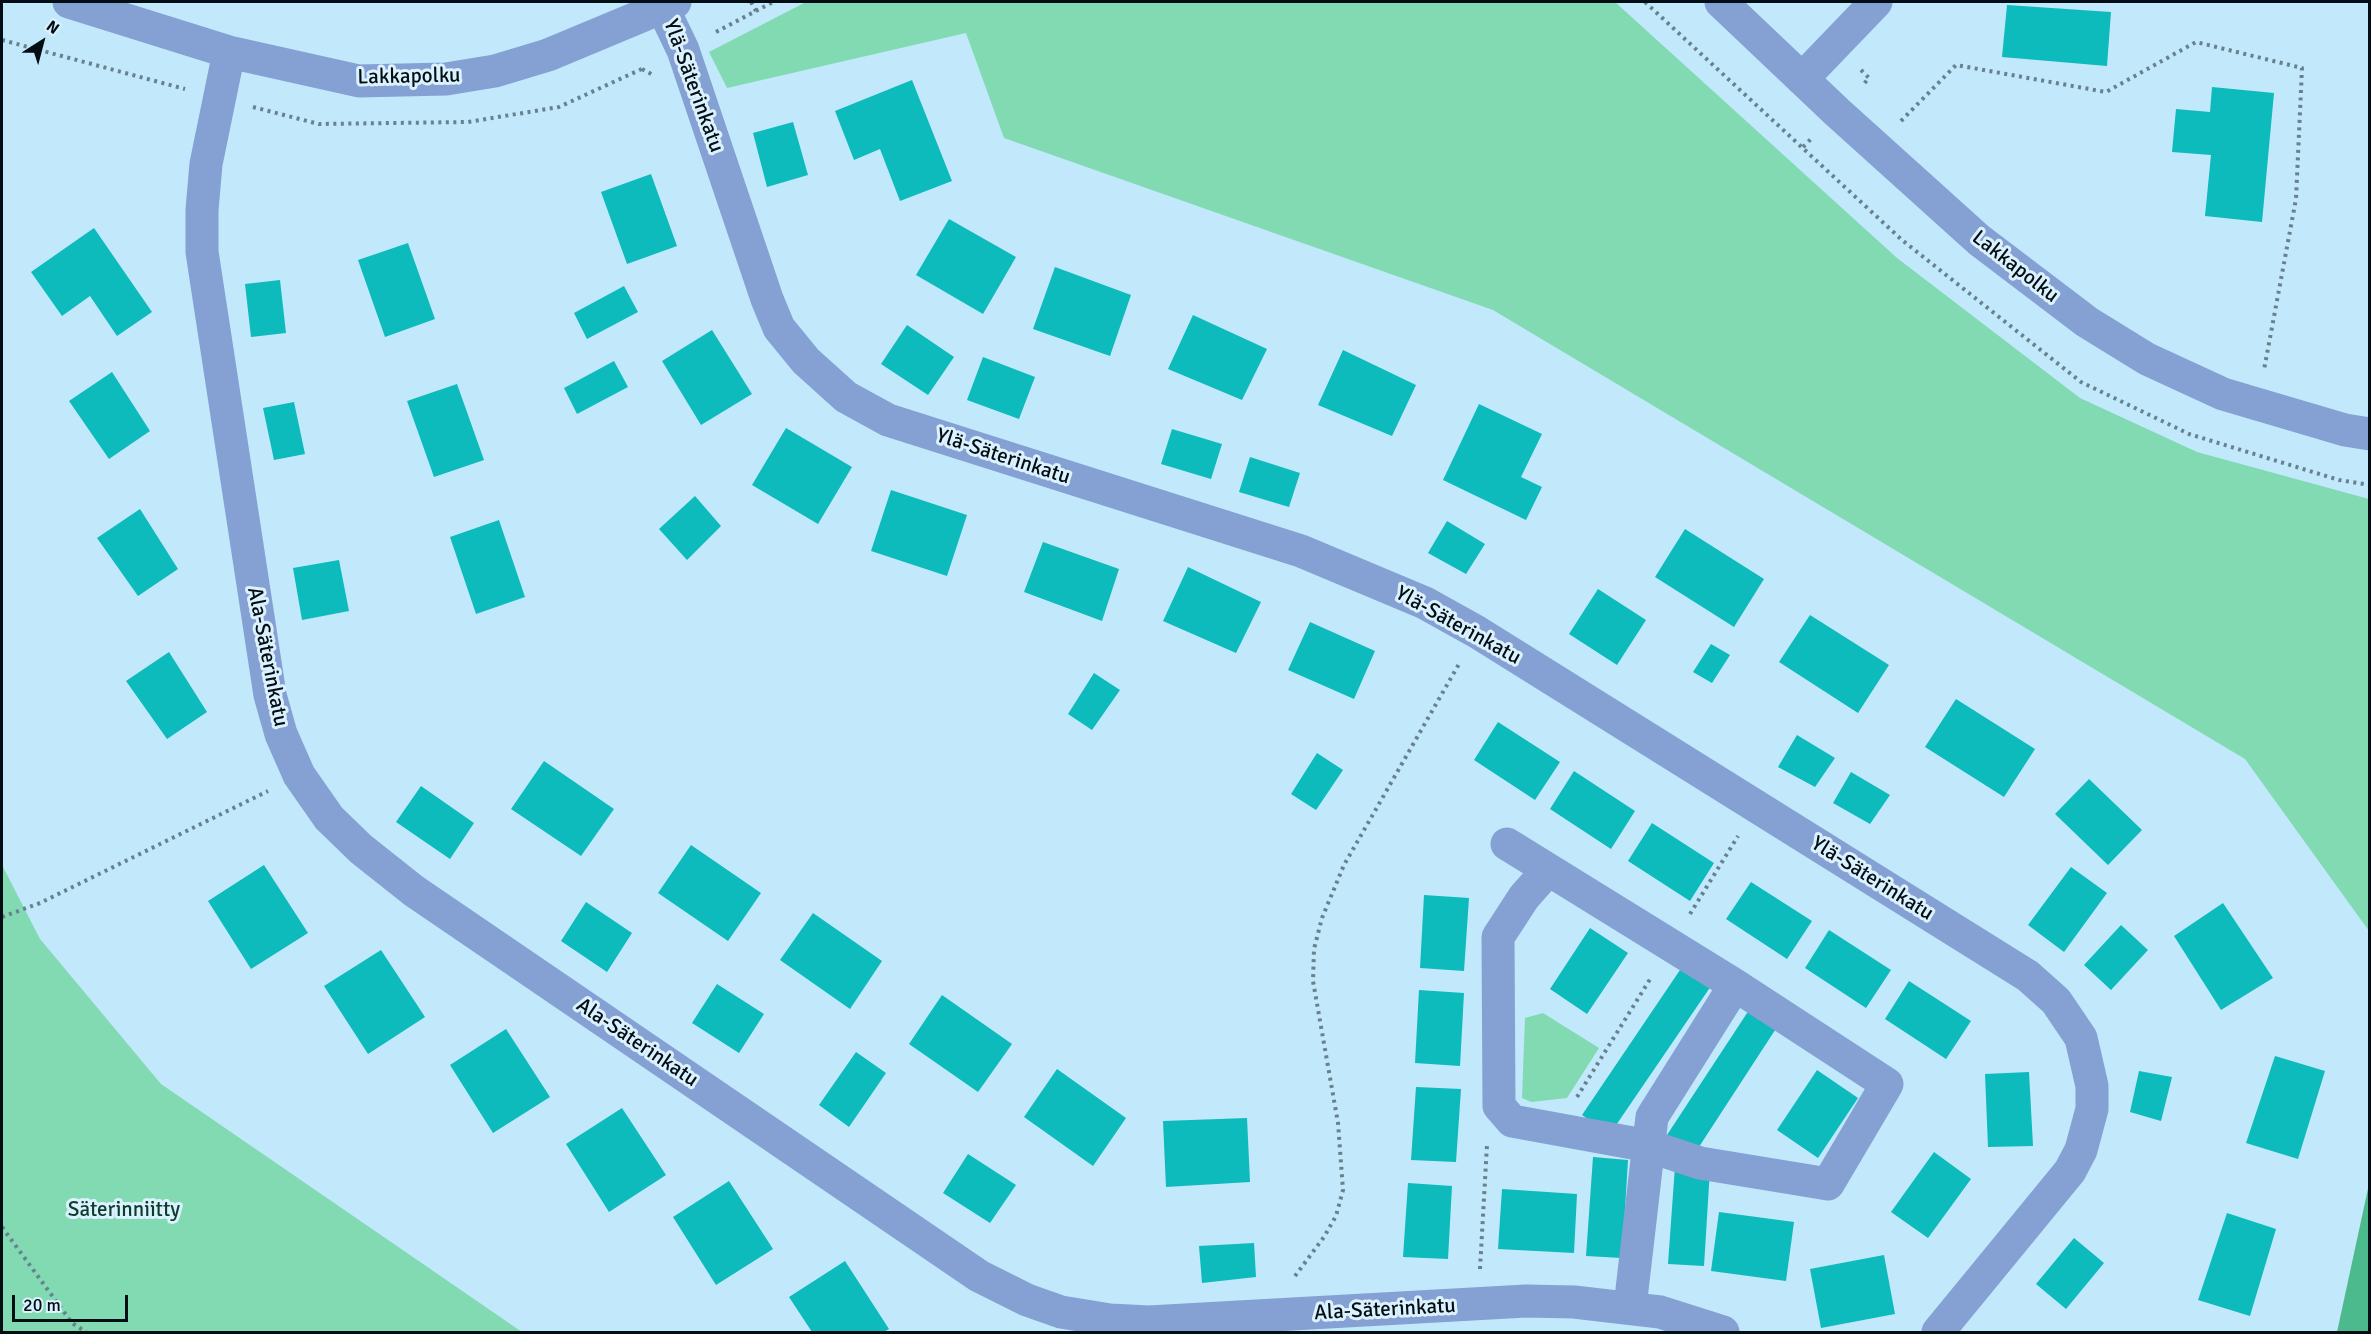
<!DOCTYPE html>
<html>
<head>
<meta charset="utf-8">
<style>
  body { margin:0 }
  #map { position:relative; width:2371px; height:1334px; overflow:hidden; background:#c1e8fb; font-family:Signika,sans-serif }
  canvas { display:block }
  .frame { position:absolute; inset:0; border:3px solid #020e14; pointer-events:none }
  .north { position:absolute; left:12px; top:12px; width:60px; height:60px; -webkit-text-stroke:4px #dbf2fe; paint-order:stroke; rotate:36deg; font-size:16px; font-weight:700; line-height:24px; text-align:center; color:#020e14 }
  .north::after { content:''; display:block; margin:auto; width:21px; height:27px; background:#020e14; clip-path:polygon(50% 0,100% 100%,50% 72%,0 100%) }
  .scale { position:absolute; left:12px; top:1295px; width:116px; height:27px; box-sizing:border-box; border:3px solid #020e14; border-top:0; padding-left:8px; font-size:18px; line-height:21px; white-space:nowrap; color:#020e14; -webkit-text-stroke:4px #dbf2fe; paint-order:stroke }
</style>
</head>
<body>
<div id="map">
<canvas width="2371" height="1334"></canvas>
<div class="frame"></div>
<div class="north">N</div>
<div class="scale">20 m</div>
</div>
<script>
const ctx = document.querySelector('canvas').getContext('2d');
ctx.lineJoin = 'round';
function fillPath(path, color) { ctx.fillStyle = color; ctx.fill(path, 'evenodd'); }
const poly = rows => new Path2D(rows.map(r => 'M' + r).join(''));
function trace(path, color, width, dash) { ctx.strokeStyle = color; ctx.lineWidth = width; ctx.lineCap = dash ? 'butt' : 'round'; ctx.setLineDash(dash || []); ctx.stroke(path); }
function write(font, color, halo, rows, align = 'center') {
  ctx.font = font + ' Signika,sans-serif'; ctx.lineWidth = 6; ctx.setLineDash([]); ctx.textBaseline = 'middle'; ctx.strokeStyle = halo; ctx.fillStyle = color; for (const [text, x, y, turn = 0] of rows) {
    ctx.save(); ctx.translate(x, y); ctx.rotate((+turn || 0) * Math.PI / 180); ctx.textAlign = isNaN(turn) ? turn : align; if (halo) ctx.strokeText(text, 0, 0); ctx.fillText(text, 0, 0); ctx.restore();
  }
}
fillPath(poly([
  [806,2,1615,2,1897,258,2080,398,2197,452,2369,499,2369,931,2245,759,1493,310,1004,138,966,33,727,88,709,52],
  [2,865,40,939,161,1084,522,1332,2,1332],
  [1543,1013,1599,1048,1567,1098,1531,1102,1522,1098,1525,1018]
]), '#82dab3');
fillPath(poly([
  [2369,1184,2369,1332,2337,1332]
]), '#4dba8e');
fillPath(poly([
  [2007,5,2111,12,2107,66,2002,57],
  [912,80,952,181,900,201,880,149,854,160,835,111],
  [2212,87,2274,93,2262,222,2205,216,2211,155,2172,152,2176,109,2210,112],
  [793,122,808,175,767,187,753,133],
  [651,174,677,246,627,264,601,192],
  [949,219,1016,257,983,314,916,275],
  [94,228,152,312,117,336,90,296,62,316,31,272],
  [408,243,435,319,385,337,358,260],
  [1055,267,1131,295,1110,356,1033,329],
  [280,280,286,333,251,337,245,284],
  [624,286,638,312,587,339,574,313],
  [1193,315,1267,349,1242,400,1168,369],
  [907,325,954,357,928,395,881,364],
  [712,330,752,394,701,425,662,361],
  [1343,350,1416,385,1392,436,1318,405],
  [983,357,1035,377,1019,419,967,400],
  [614,361,628,387,577,414,564,388],
  [112,372,150,431,109,459,69,401],
  [457,384,484,460,434,477,407,401],
  [294,402,305,454,274,460,263,408],
  [1479,404,1542,434,1521,477,1542,487,1526,520,1443,480],
  [786,428,852,467,818,524,752,485],
  [1172,429,1222,444,1211,479,1161,464],
  [1250,457,1300,473,1289,507,1239,492],
  [891,490,967,515,947,576,871,551],
  [695,496,721,526,687,560,659,529],
  [140,509,178,569,138,596,97,538],
  [499,520,525,597,476,614,450,537],
  [1447,521,1485,544,1466,574,1428,553],
  [1685,529,1764,579,1734,627,1655,577],
  [1043,542,1119,569,1102,621,1024,592],
  [339,560,349,611,302,620,293,568],
  [1188,567,1261,602,1236,653,1163,621],
  [1598,589,1646,620,1617,665,1569,634],
  [1810,615,1889,665,1858,713,1779,662],
  [1310,622,1375,651,1354,699,1288,670],
  [1711,644,1730,655,1712,683,1693,672],
  [169,652,207,712,167,739,126,681],
  [1094,673,1120,690,1092,730,1068,714],
  [1956,699,2035,749,2004,797,1925,747],
  [1498,722,1560,762,1535,800,1474,760],
  [1797,735,1835,758,1815,787,1778,767],
  [1317,753,1343,770,1316,810,1291,794],
  [544,761,614,809,581,856,511,809],
  [1574,771,1635,811,1611,849,1550,809],
  [1851,772,1890,795,1870,824,1833,803],
  [2089,779,2142,830,2108,865,2055,814],
  [421,786,474,823,450,859,396,822],
  [1652,823,1714,863,1690,901,1628,861],
  [691,845,761,893,728,941,658,893],
  [264,865,308,933,251,969,208,901],
  [2071,867,2107,893,2064,952,2028,925],
  [1751,882,1812,921,1787,959,1726,919],
  [1424,895,1469,898,1464,971,1420,968],
  [586,902,632,933,607,972,561,941],
  [2223,903,2273,978,2221,1010,2174,936],
  [813,913,882,961,850,1009,780,960],
  [2121,925,2148,950,2111,990,2084,965],
  [1590,928,1628,953,1587,1014,1550,989],
  [1829,930,1891,970,1866,1008,1805,968],
  [381,950,425,1017,368,1054,324,986],
  [1682,967,1711,986,1610,1134,1582,1115],
  [1909,981,1971,1021,1946,1059,1885,1019],
  [717,984,764,1014,739,1053,692,1023],
  [1419,990,1464,993,1460,1066,1415,1063],
  [942,995,1012,1044,978,1092,909,1044],
  [1751,1007,1779,1024,1695,1153,1667,1135],
  [506,1029,550,1097,493,1133,450,1065],
  [856,1052,886,1073,849,1127,819,1105],
  [2275,1056,2325,1071,2298,1159,2246,1143],
  [1057,1069,1126,1118,1093,1166,1024,1117],
  [1817,1070,1858,1098,1818,1158,1777,1130],
  [2139,1071,2172,1077,2161,1121,2130,1112],
  [2029,1072,2033,1146,1988,1147,1985,1074],
  [1416,1087,1461,1089,1456,1162,1411,1160],
  [622,1108,666,1175,609,1212,566,1144],
  [1247,1118,1250,1182,1166,1187,1163,1121],
  [1934,1152,1971,1179,1928,1238,1891,1212],
  [968,1154,1016,1185,990,1223,943,1193],
  [1593,1157,1628,1160,1622,1258,1586,1256],
  [1675,1166,1710,1169,1704,1266,1668,1264],
  [729,1181,773,1249,716,1285,673,1217],
  [1408,1183,1452,1186,1448,1259,1403,1257],
  [1502,1189,1577,1194,1574,1253,1498,1249],
  [1719,1212,1794,1222,1786,1281,1711,1271],
  [2227,1213,2276,1229,2250,1316,2198,1300],
  [2074,1238,2104,1263,2066,1309,2036,1284],
  [1254,1243,1256,1277,1202,1283,1199,1246],
  [1884,1255,1895,1314,1821,1328,1810,1269],
  [845,1261,889,1329,884,1332,812,1332,789,1297]
]), '#0dbabc');
trace(poly([
  [751,2,756,11],
  [1645,2,1902,240,2081,382,2189,434,2339,480,2370,485],
  [716,32,773,2],
  [2,40,185,89],
  [642,69,653,75],
  [1861,70,1869,78,1862,86],
  [253,107,319,124,468,122,559,107,644,68],
  [1901,121,1956,65,2106,92,2196,42,2302,68,2296,199,2264,370],
  [1803,147,1813,137],
  [1690,914,1738,836],
  [2,917,40,903,268,791],
  [1577,1097,1652,976],
  [2,1227,72,1323,86,1332],
  [1480,1269,1487,1145],
  [1295,1276,1324,1237,1336,1216,1343,1190,1338,1123,1313,981,1314,949,1322,918,1344,865,1459,664]
]), '#67818e', 4, [3, 4.5]);
trace(poly([
  [69,2,229,52,359,81,446,79,495,71,548,55,675,2],
  [660,2,683,50,767,299,779,328,806,361,846,397,888,420,1301,551,1425,603,1477,632,2028,976,2056,1001,2081,1038,2092,1086,2092,1109,2081,1150,2070,1171,1938,1332],
  [1721,2,1837,112,1979,240,2087,322,2147,359,2223,394,2345,430,2370,434],
  [229,52,206,164,202,210,202,252,270,695,281,734,299,775,329,818,361,849,414,891,979,1276,1027,1300,1061,1312,1110,1320,1149,1322,1526,1301,1574,1302,1660,1312,1723,1332],
  [1802,79,1876,2],
  [1507,844,1735,985,1652,1117,1630,1307],
  [1548,870,1524,897,1498,937,1499,1106,1512,1121,1649,1146,1700,1163,1828,1184,1887,1084,1735,985]
]), '#85a0d3', 33);
write('21px', '#020e14', '#dbf2fe', [
  ["Lakkapolku",409,77,-1],
  ["Ylä-Säterinkatu",693,86,70],
  ["Lakkapolku",2015,267,38],
  ["Ylä-Säterinkatu",1003,457,18],
  ["Ylä-Säterinkatu",1458,626,29],
  ["Ala-Säterinkatu",267,657,79],
  ["Ylä-Säterinkatu",1872,879,32],
  ["Ala-Säterinkatu",637,1043,34],
  ["Ala-Säterinkatu",1385,1310,-3]
]);
write('21px', '#0c3c2a', '#dbf2fe', [
  ["Säterinniitty",124,1210]
]);
</script>
</body>
</html>
